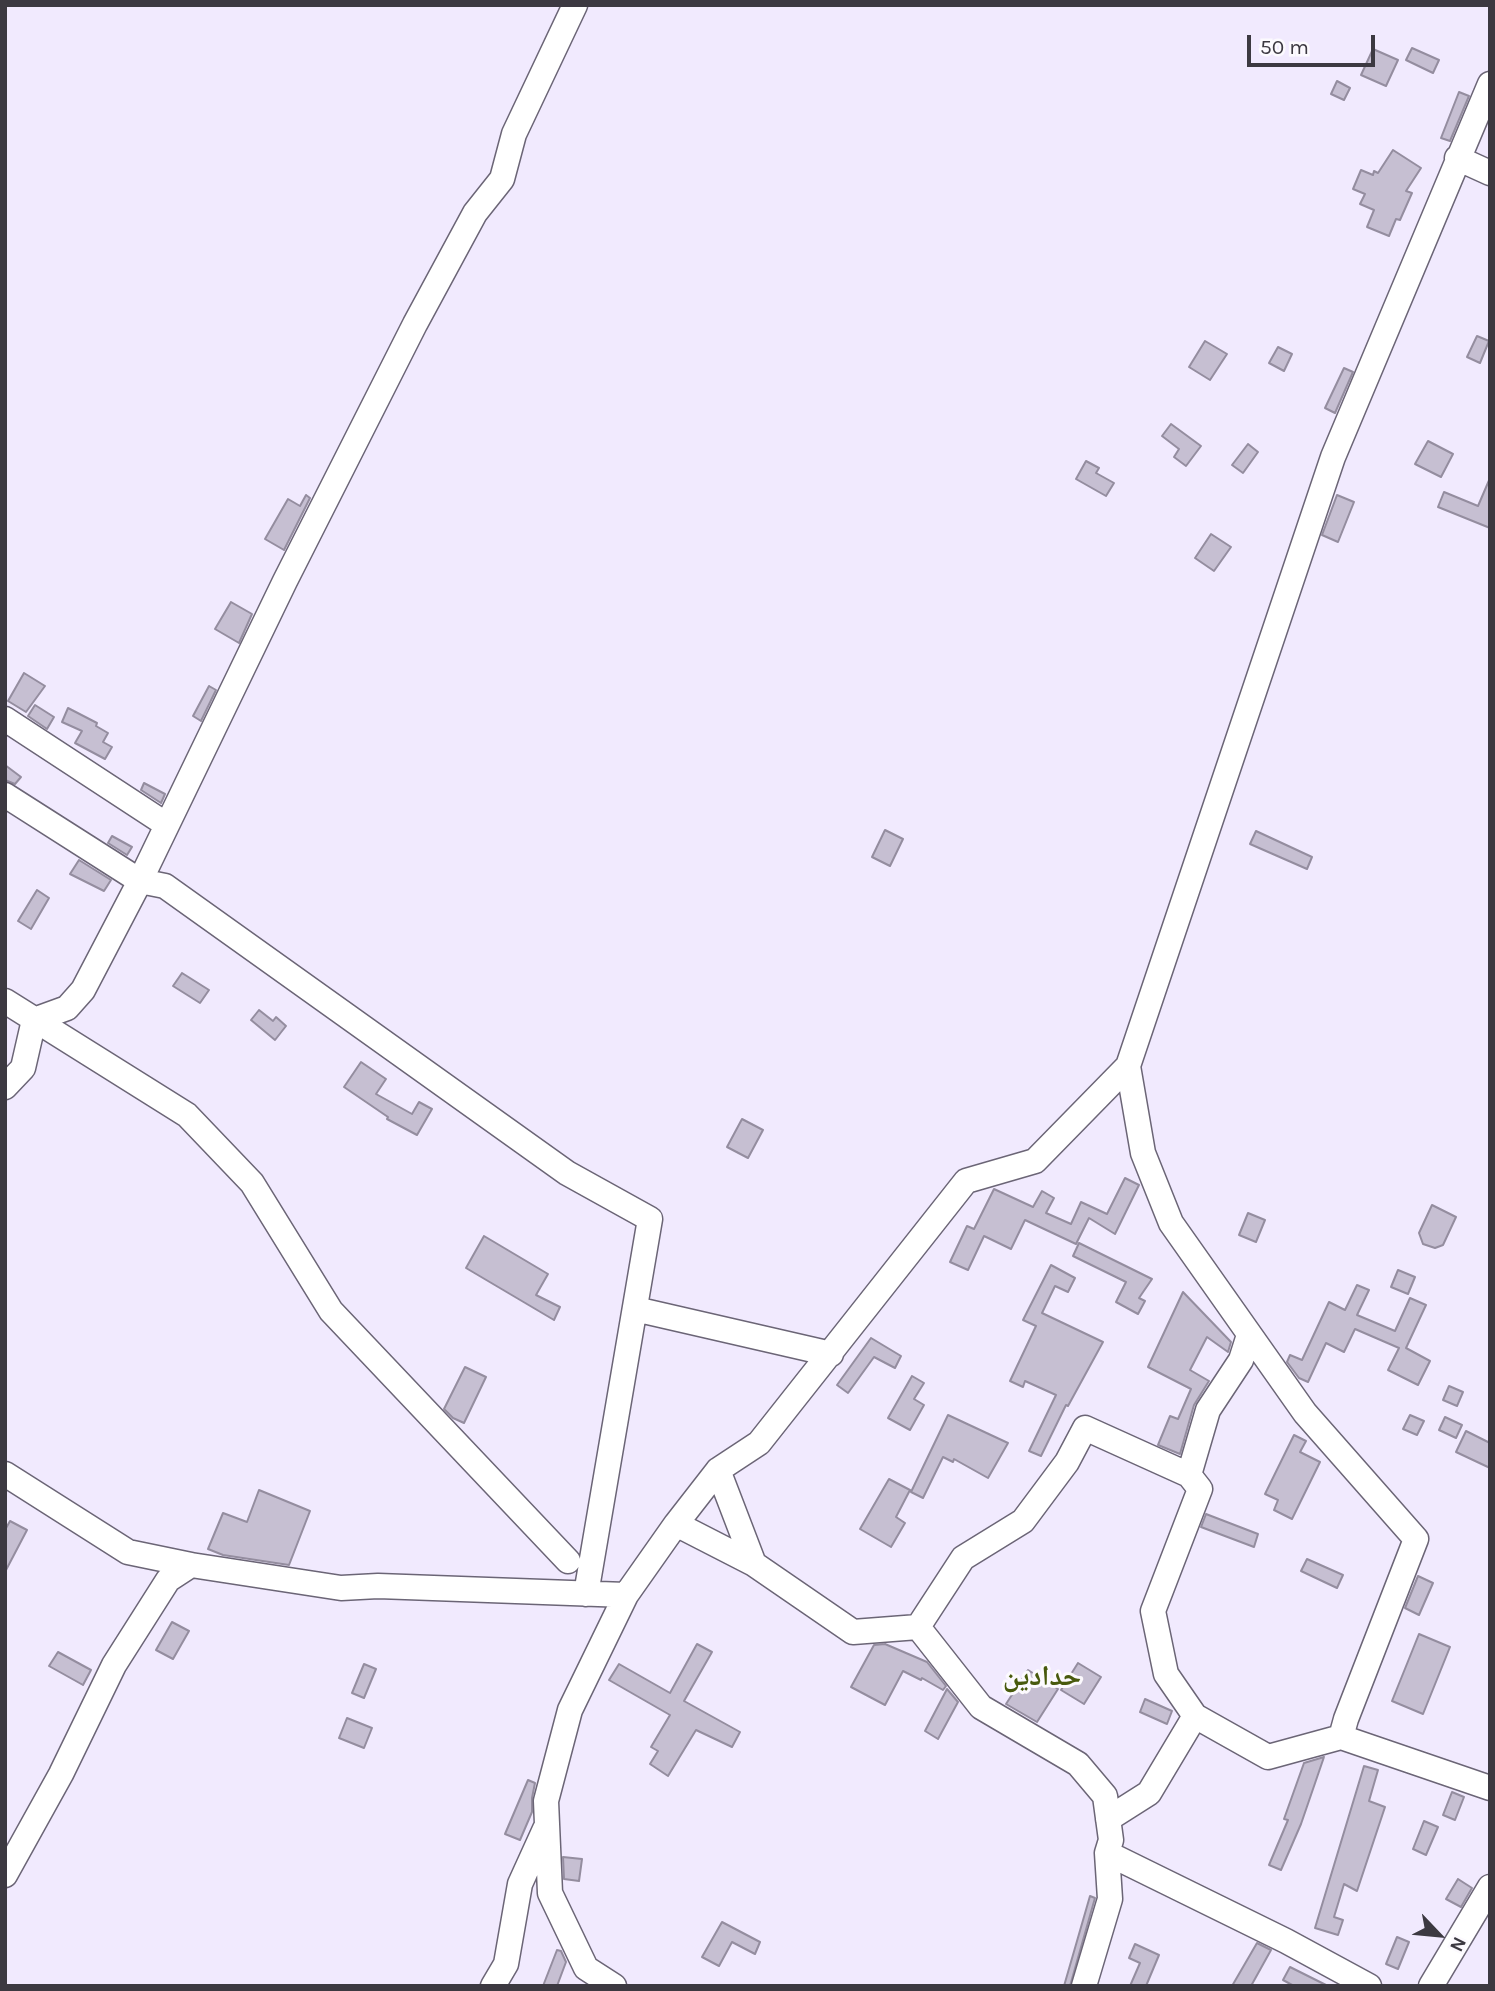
<!DOCTYPE html>
<html>
<head>
<meta charset="utf-8">
<style>
  body { margin:0 }
  #map { position:relative; width:1495px; height:1991px; overflow:hidden; background:#f1eafe; font-family:Karla,sans-serif }
  canvas { display:block }
  .frame { position:absolute; inset:0; border:7px solid #3c3941; pointer-events:none }
  .north { position:absolute; left:1404px; top:1900px; width:70px; height:70px; -webkit-text-stroke:5px #fcfafe; paint-order:stroke; rotate:116deg; font-size:19px; font-weight:700; line-height:28px; text-align:center; color:#3c3941 }
  .north::after { content:''; display:block; margin:auto; width:24px; height:32px; background:#3c3941; clip-path:polygon(50% 0,100% 100%,50% 72%,0 100%) }
  .scale { position:absolute; left:1247px; top:35px; width:128px; height:32px; box-sizing:border-box; border:4px solid #3c3941; border-top:0; padding-left:9px; font-size:21px; line-height:24px; white-space:nowrap; color:#3c3941; -webkit-text-stroke:5px #fcfafe; paint-order:stroke }
</style>
</head>
<body>
<div id="map">
<canvas width="1495" height="1991"></canvas>
<div class="frame"></div>
<div class="north">N</div>
<div class="scale">50 m</div>
</div>
<script>
const ctx = document.querySelector('canvas').getContext('2d');
ctx.lineJoin = 'round';
function fillPath(path, color) { ctx.fillStyle = color; ctx.fill(path, 'evenodd'); }
const poly = rows => new Path2D(rows.map(r => 'M' + r).join(''));
function trace(path, color, width, dash) { ctx.strokeStyle = color; ctx.lineWidth = width; ctx.lineCap = dash ? 'butt' : 'round'; ctx.setLineDash(dash || []); ctx.stroke(path); }
function write(font, color, halo, rows, align = 'center') {
  ctx.font = font + ' Karla,"Noto Naskh Arabic",sans-serif'; ctx.lineWidth = 6; ctx.setLineDash([]); ctx.textBaseline = 'middle'; ctx.strokeStyle = halo; ctx.fillStyle = color; for (const [text, x, y, turn = 0] of rows) {
    ctx.save(); ctx.translate(x, y); ctx.rotate((+turn || 0) * Math.PI / 180); ctx.textAlign = isNaN(turn) ? turn : align; if (halo) ctx.strokeText(text, 0, 0); ctx.fillText(text, 0, 0); ctx.restore();
  }
}
const building = poly([
  [1412,48,1439,60,1433,73,1406,60,1412,48],
  [1373,49,1398,60,1386,86,1361,75,1373,49],
  [1337,81,1350,88,1344,100,1331,94,1337,81],
  [1459,92,1469,96,1450,141,1441,138,1459,92],
  [1393,150,1421,168,1406,191,1412,193,1400,220,1396,219,1389,236,1367,227,1374,210,1360,204,1365,194,1353,189,1361,170,1373,175,1374,171,1378,173,1393,150],
  [1477,336,1489,341,1480,363,1467,357,1477,336],
  [1205,341,1227,354,1210,380,1189,367,1205,341],
  [1278,347,1292,354,1284,371,1269,363,1278,347],
  [1344,368,1353,372,1335,413,1325,408,1344,368],
  [1171,424,1201,446,1186,466,1174,457,1179,449,1162,436,1171,424],
  [1428,441,1453,454,1441,477,1415,464,1428,441],
  [1248,444,1258,452,1243,473,1232,465,1248,444],
  [1086,461,1099,468,1096,473,1114,483,1106,496,1076,479,1086,461],
  [1490,478,1490,528,1438,507,1444,492,1478,506,1490,478],
  [306,495,310,498,284,550,265,539,288,499,300,506,306,495],
  [1337,495,1354,502,1338,542,1322,535,1337,495],
  [1211,534,1231,547,1214,571,1195,558,1211,534],
  [231,602,252,614,239,643,215,629,231,602],
  [24,673,45,686,26,712,8,701,24,673],
  [209,686,216,690,201,721,193,716,209,686],
  [35,705,54,717,47,729,28,716,35,705],
  [68,708,97,723,96,726,108,733,103,742,112,747,105,759,75,743,82,731,62,722,68,708],
  [5,765,21,777,15,784,5,780,5,765],
  [144,783,165,794,161,803,141,790,144,783],
  [885,830,903,839,890,866,872,857,885,830],
  [1256,831,1312,857,1307,869,1250,844,1256,831],
  [112,836,132,847,127,855,108,843,112,836],
  [79,860,111,880,104,891,70,874,79,860],
  [37,890,49,898,31,929,18,921,37,890],
  [182,973,209,990,200,1003,173,986,182,973],
  [259,1010,273,1021,276,1017,286,1026,275,1040,251,1020,259,1010],
  [361,1062,386,1079,376,1094,412,1114,419,1102,432,1109,417,1135,387,1119,388,1117,344,1087,361,1062],
  [742,1119,763,1130,748,1158,727,1147,742,1119],
  [1125,1178,1139,1185,1115,1234,1089,1218,1076,1244,1025,1220,1011,1249,984,1236,968,1270,950,1262,967,1226,974,1229,994,1189,1033,1207,1042,1191,1054,1198,1046,1213,1071,1224,1081,1202,1107,1214,1125,1178],
  [1432,1205,1456,1217,1443,1245,1435,1248,1423,1244,1419,1233,1432,1205],
  [1248,1213,1265,1220,1256,1242,1239,1235,1248,1213],
  [484,1236,548,1274,536,1295,560,1307,554,1320,466,1268,484,1236],
  [1079,1243,1152,1279,1139,1298,1145,1301,1138,1314,1116,1302,1126,1282,1073,1256,1079,1243],
  [1051,1265,1075,1278,1068,1292,1055,1286,1042,1313,1103,1342,1068,1406,1066,1405,1041,1456,1029,1451,1056,1395,1025,1381,1023,1387,1010,1381,1036,1326,1023,1320,1051,1265],
  [1398,1270,1415,1277,1408,1294,1391,1287,1398,1270],
  [1357,1285,1369,1290,1357,1315,1395,1331,1410,1298,1426,1305,1406,1348,1430,1361,1418,1385,1388,1370,1399,1348,1355,1329,1344,1352,1326,1343,1308,1382,1299,1378,1287,1362,1290,1355,1302,1360,1329,1302,1345,1310,1357,1285],
  [1183,1292,1231,1342,1228,1352,1207,1337,1190,1370,1209,1381,1194,1405,1180,1454,1158,1445,1170,1416,1178,1419,1191,1389,1148,1367,1183,1292],
  [871,1338,901,1356,895,1368,874,1357,848,1393,837,1385,871,1338],
  [465,1367,486,1377,464,1423,453,1418,444,1409,465,1367],
  [912,1376,924,1383,914,1399,924,1405,910,1430,888,1418,912,1376],
  [1449,1386,1463,1392,1457,1406,1443,1400,1449,1386],
  [948,1415,1008,1443,988,1478,954,1459,953,1462,943,1457,923,1498,911,1492,948,1415],
  [1410,1415,1424,1421,1417,1435,1403,1429,1410,1415],
  [1445,1417,1462,1425,1456,1438,1439,1430,1445,1417],
  [1466,1431,1490,1443,1490,1468,1456,1452,1466,1431],
  [1294,1435,1306,1441,1300,1452,1320,1462,1292,1519,1274,1510,1278,1500,1265,1494,1294,1435],
  [889,1479,910,1490,896,1517,905,1523,891,1547,860,1529,889,1479],
  [259,1490,310,1511,289,1565,223,1555,208,1549,223,1513,247,1522,259,1490],
  [1206,1514,1258,1534,1254,1547,1201,1527,1206,1514],
  [10,1521,27,1530,5,1572,5,1530,10,1521],
  [1307,1559,1343,1575,1337,1588,1301,1571,1307,1559],
  [1418,1576,1433,1583,1419,1615,1405,1608,1418,1576],
  [172,1622,189,1631,173,1659,156,1650,172,1622],
  [1419,1634,1450,1647,1423,1714,1392,1701,1419,1634],
  [697,1644,712,1652,684,1701,740,1732,732,1747,696,1730,668,1776,650,1764,658,1751,651,1747,670,1715,609,1680,619,1664,670,1693,697,1644],
  [885,1644,927,1662,946,1686,943,1690,922,1678,921,1680,903,1671,885,1705,851,1687,874,1645,885,1644],
  [58,1652,91,1670,83,1685,49,1666,58,1652],
  [1078,1663,1101,1677,1084,1704,1061,1690,1078,1663],
  [364,1664,376,1669,364,1698,352,1693,364,1664],
  [1028,1670,1058,1689,1037,1722,1006,1704,1028,1670],
  [947,1689,958,1702,938,1739,925,1731,947,1689],
  [1145,1699,1172,1711,1167,1724,1140,1712,1145,1699],
  [347,1718,372,1728,364,1748,339,1738,347,1718],
  [1324,1757,1301,1824,1281,1870,1269,1865,1288,1820,1284,1819,1304,1763,1324,1757],
  [1364,1766,1378,1770,1369,1801,1385,1807,1357,1891,1344,1884,1334,1917,1343,1920,1338,1935,1315,1928,1364,1766],
  [528,1780,535,1783,532,1798,532,1812,520,1840,505,1834,528,1780],
  [1452,1792,1464,1797,1455,1820,1443,1815,1452,1792],
  [1424,1821,1438,1827,1426,1855,1413,1849,1424,1821],
  [563,1857,582,1859,579,1881,564,1879,563,1857],
  [1458,1879,1472,1888,1461,1907,1446,1899,1458,1879],
  [1090,1896,1095,1898,1070,1986,1064,1986,1090,1896],
  [722,1922,760,1942,755,1954,732,1942,719,1966,702,1957,722,1922],
  [1397,1937,1409,1942,1398,1969,1386,1964,1397,1937],
  [1257,1943,1271,1950,1251,1986,1232,1986,1257,1943],
  [1135,1944,1159,1955,1146,1986,1130,1986,1140,1963,1129,1958,1135,1944],
  [557,1950,561,1951,566,1962,557,1986,543,1986,557,1950],
  [1290,1967,1328,1986,1294,1986,1283,1980,1290,1967]
]);
fillPath(building, '#c6bfd2');
trace(building, '#948d9f', 2);
const minor = poly([
  [1457,158,1490,173],
  [5,719,167,825],
  [5,795,140,881,165,886,567,1173,650,1219,586,1594],
  [5,1001,187,1115,252,1183,331,1311,568,1561],
  [34,1020,67,1008,83,990,140,881,285,581,415,324,475,213,502,179,514,134,575,5],
  [5,1087,23,1068,34,1020],
  [635,1309,831,1354],
  [718,1470,754,1564],
  [5,1474,128,1552,191,1565,341,1588,378,1586,626,1595],
  [1189,1475,1208,1410,1241,1360,1249,1335],
  [676,1524,754,1564,853,1632,918,1627,981,1707,1078,1764,1105,1796,1111,1840,1107,1853,1110,1899,1084,1986],
  [918,1627,963,1558,1023,1521,1067,1462,1085,1428,1189,1475,1200,1489,1153,1611,1166,1674,1195,1716,1268,1757,1341,1737,1490,1788],
  [1341,1737,1346,1719,1416,1539,1305,1413,1171,1223,1143,1153,1128,1066,1333,457,1490,84],
  [1108,1819,1149,1793,1195,1716],
  [1107,1853,1286,1941,1369,1986],
  [5,1875,61,1774,114,1665,168,1580,191,1565],
  [493,1986,506,1964,520,1884,545,1829],
  [614,1986,586,1968,550,1893,546,1801,570,1710,626,1595,676,1524,718,1470,759,1443,966,1181,1035,1161,1128,1066],
  [1431,1986,1490,1887]
]);
trace(minor, '#6b6576', 27);
trace(minor, '#fff', 24);
write('bold 28px', '#485a0d', '#fcfafe', [
  ["حدادين",1042,1677]
]);
</script>
</body>
</html>
